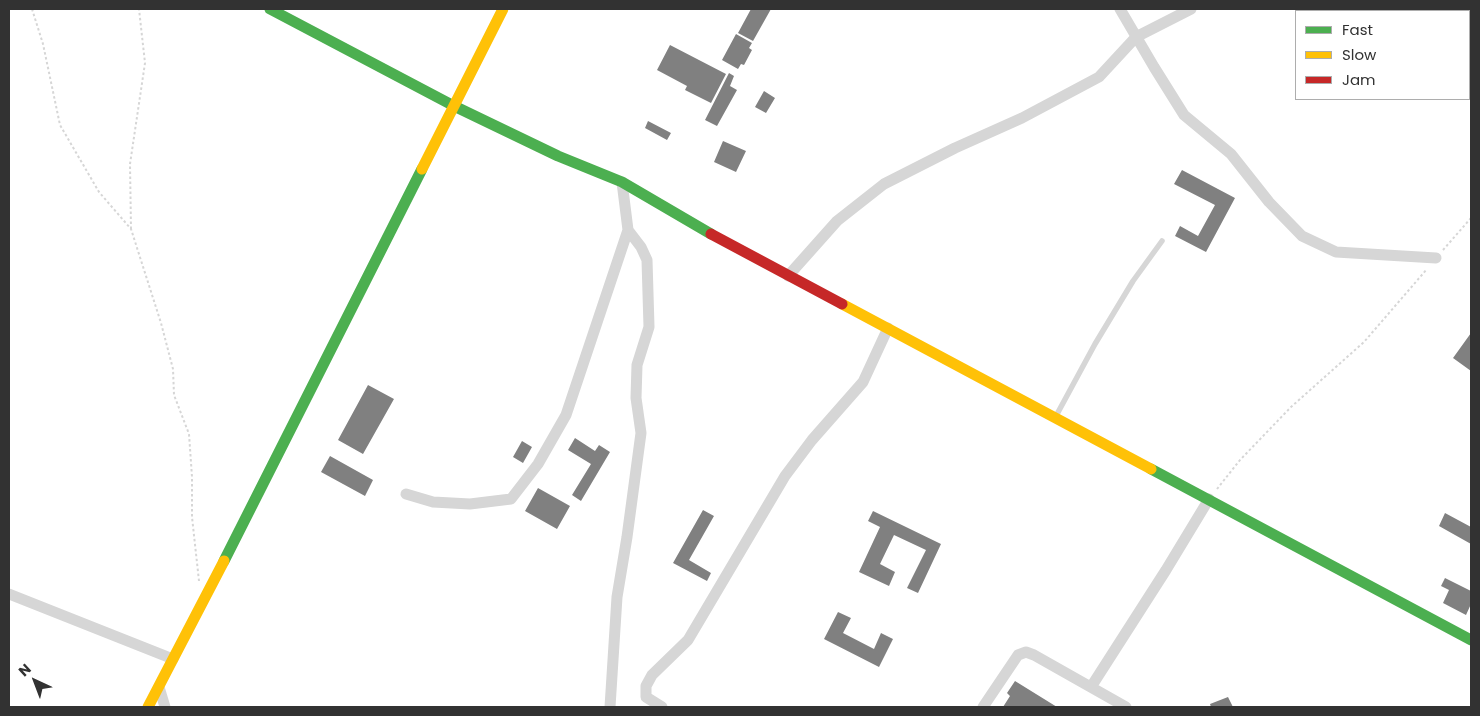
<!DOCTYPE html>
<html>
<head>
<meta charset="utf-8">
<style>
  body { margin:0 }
  #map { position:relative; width:1480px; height:716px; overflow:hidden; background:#fff; font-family:Poppins,sans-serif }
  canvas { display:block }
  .frame { position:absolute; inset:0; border:10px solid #323232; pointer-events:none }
  .legend { position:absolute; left:1295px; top:10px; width:175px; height:90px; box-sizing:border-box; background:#fff; border:1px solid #adadad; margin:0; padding:6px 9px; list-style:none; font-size:15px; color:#323232 }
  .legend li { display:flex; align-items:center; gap:10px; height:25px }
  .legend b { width:25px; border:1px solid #adadad }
  .north { position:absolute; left:10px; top:656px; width:50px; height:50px; -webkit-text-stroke:4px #fff; paint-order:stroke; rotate:317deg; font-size:14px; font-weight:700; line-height:20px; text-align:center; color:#323232 }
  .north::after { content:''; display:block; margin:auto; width:18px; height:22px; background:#323232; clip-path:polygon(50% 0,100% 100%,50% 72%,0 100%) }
</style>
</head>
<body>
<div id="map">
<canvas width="1480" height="716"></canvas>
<div class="frame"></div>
<ul class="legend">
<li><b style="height:6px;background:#4caf50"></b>Fast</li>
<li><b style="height:6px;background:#ffc107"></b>Slow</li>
<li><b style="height:6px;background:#c62828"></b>Jam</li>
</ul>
<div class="north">N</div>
</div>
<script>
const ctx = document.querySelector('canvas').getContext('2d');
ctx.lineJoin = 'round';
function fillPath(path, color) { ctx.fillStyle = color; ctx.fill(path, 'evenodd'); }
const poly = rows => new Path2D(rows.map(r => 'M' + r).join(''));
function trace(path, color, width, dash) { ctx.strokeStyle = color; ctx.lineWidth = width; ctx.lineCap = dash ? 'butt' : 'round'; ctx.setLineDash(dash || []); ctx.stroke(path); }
fillPath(poly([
  [751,9,771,9,753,41,738,33],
  [736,34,752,43,749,48,752,50,744,65,741,64,738,69,722,60],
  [670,45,726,74,711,103,685,90,687,86,657,70],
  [729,73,734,76,730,86,737,90,717,126,705,120],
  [764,91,775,98,766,113,755,107],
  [648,121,671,133,667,140,645,128],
  [723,141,746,151,736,172,714,162],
  [1182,170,1235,198,1206,252,1175,236,1180,226,1198,236,1215,205,1174,184],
  [1471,333,1471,371,1453,358],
  [368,385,394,399,363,454,338,440],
  [575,438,595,451,599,445,610,452,581,501,572,495,591,464,568,450],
  [522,441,532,447,523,463,513,457],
  [330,456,373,480,365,496,321,472],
  [538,488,570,506,557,529,525,511],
  [703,510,714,516,689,560,711,573,707,581,673,563],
  [873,511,941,544,918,593,907,588,926,550,894,535,880,564,895,572,889,586,859,572,880,527,868,521],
  [1445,513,1471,527,1471,544,1439,526],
  [1445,578,1471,591,1471,604,1466,615,1443,603,1449,590,1441,586],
  [838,612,851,618,843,633,874,649,881,633,893,639,879,667,824,639],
  [1015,681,1057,707,1003,707,1010,696,1007,693],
  [1228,697,1233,707,1211,707,1210,704]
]), '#808080');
trace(poly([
  [32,9,43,44,60,125,99,192,131,229,161,323,173,369,174,395,189,434,192,477,192,517,199,581],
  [131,229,130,164,145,63,139,9],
  [1443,250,1471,218],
  [1217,489,1240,460,1291,407,1364,342,1427,269]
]), '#d6d6d6', 2, [2.5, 2.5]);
trace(poly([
  [1056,416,1095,344,1133,281,1162,241]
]), '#d6d6d6', 5.5);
trace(poly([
  [1120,9,1154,67,1184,115,1231,154,1269,202,1302,236,1336,252,1436,258],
  [788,276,837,221,884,184,955,148,1022,118,1099,77,1136,37,1191,9],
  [406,494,433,502,470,504,511,499,538,464,566,415,628,230],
  [9,594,173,659],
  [159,687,165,707],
  [1091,687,1166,570,1209,499],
  [610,707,617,597,627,537,641,433,636,398,637,365,649,327,647,260,641,247,628,230,622,182],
  [662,707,646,697,646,686,652,675,688,640,785,476,812,440,863,382,888,328],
  [983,707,1018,655,1026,652,1034,655,1126,707]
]), '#d6d6d6', 11);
trace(poly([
  [270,9,454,106,558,156,622,182,711,234],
  [1151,469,1471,640],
  [224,561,422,169]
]), '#4caf50', 11);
trace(poly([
  [422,169,503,9],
  [842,304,1151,469],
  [148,707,224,561]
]), '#ffc107', 11);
trace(poly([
  [711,234,842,304]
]), '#c62828', 11);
</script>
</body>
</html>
